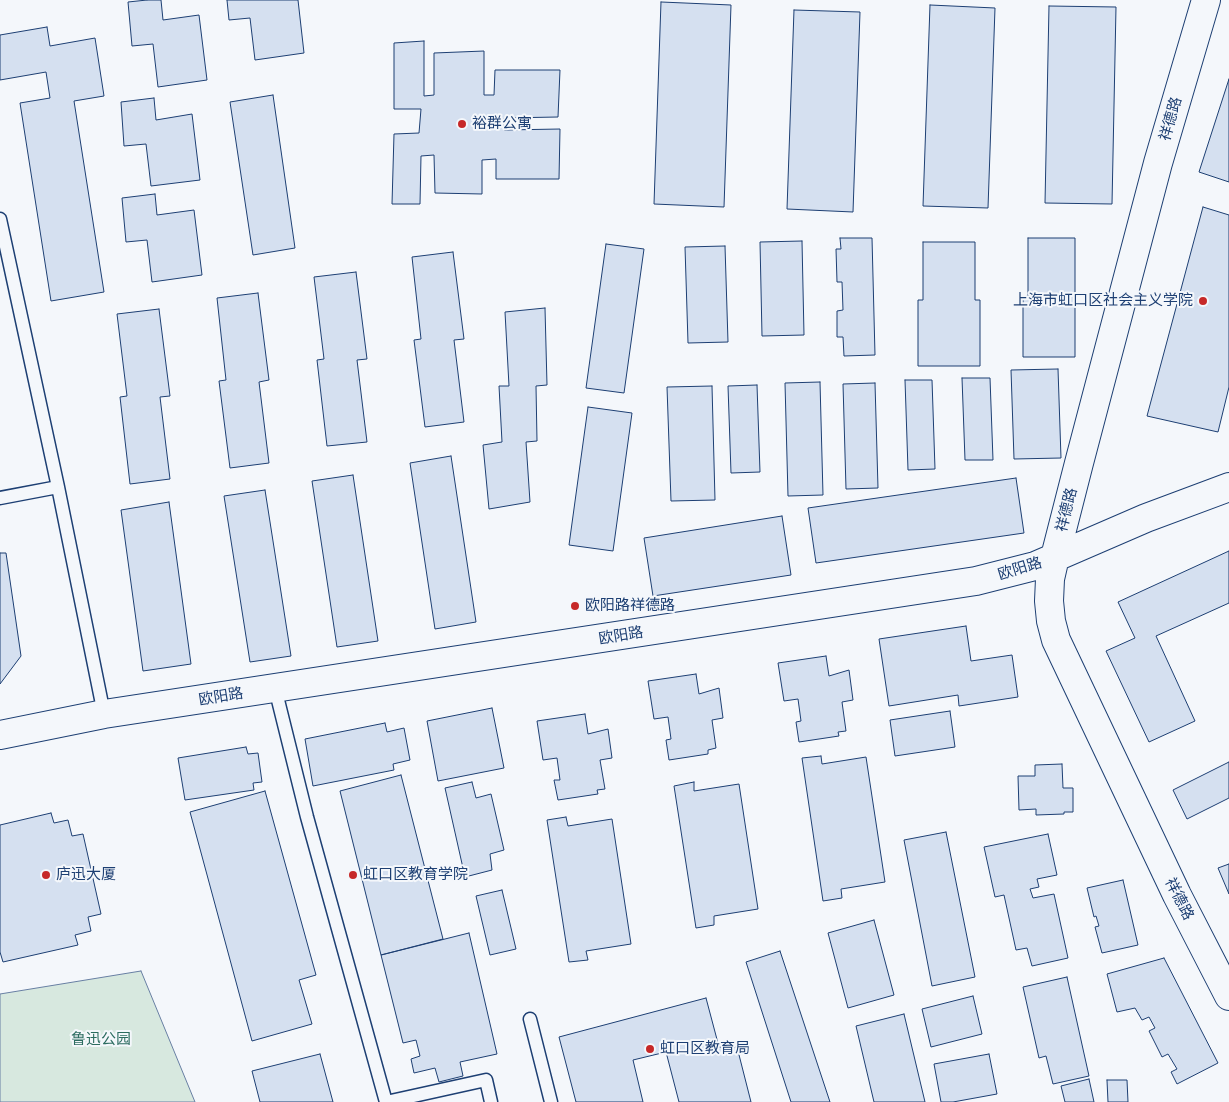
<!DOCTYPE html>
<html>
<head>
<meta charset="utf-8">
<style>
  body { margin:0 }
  canvas { display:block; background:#f4f7fb }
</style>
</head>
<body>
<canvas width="1229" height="1102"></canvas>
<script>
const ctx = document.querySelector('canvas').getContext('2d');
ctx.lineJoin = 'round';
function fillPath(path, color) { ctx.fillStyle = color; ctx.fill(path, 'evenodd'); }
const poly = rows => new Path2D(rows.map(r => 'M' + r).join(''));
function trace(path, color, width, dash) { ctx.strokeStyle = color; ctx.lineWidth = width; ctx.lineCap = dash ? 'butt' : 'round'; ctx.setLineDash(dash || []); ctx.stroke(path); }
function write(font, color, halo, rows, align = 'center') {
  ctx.font = font + ' "PT Sans Narrow","Noto Sans SC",sans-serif'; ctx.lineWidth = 4; ctx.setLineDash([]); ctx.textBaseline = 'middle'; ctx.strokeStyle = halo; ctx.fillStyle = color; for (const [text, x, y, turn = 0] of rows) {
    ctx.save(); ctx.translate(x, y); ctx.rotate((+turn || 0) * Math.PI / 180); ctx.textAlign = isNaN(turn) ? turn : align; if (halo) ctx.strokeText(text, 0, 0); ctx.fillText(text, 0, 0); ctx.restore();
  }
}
const green = poly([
  [141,971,195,1102,0,1102,0,994,141,971]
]);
fillPath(green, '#d7e8df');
trace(green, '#687fa3', 1);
const building = poly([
  [147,0,161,0,163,20,199,15,207,80,158,87,153,44,132,46,128,2,147,0],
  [227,0,298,0,304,53,255,60,250,18,229,20,227,0],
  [661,2,731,5,724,207,654,204,661,2],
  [930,5,995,8,988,208,923,206,930,5],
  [1049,6,1116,7,1112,204,1045,203,1049,6],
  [794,10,860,12,853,212,787,209,794,10],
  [47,27,50,46,95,38,104,96,74,101,104,292,51,301,20,103,50,98,46,72,0,80,0,35,47,27],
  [424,41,424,96,434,95,434,53,484,51,484,95,494,95,495,70,560,70,558,117,504,118,504,130,560,129,559,179,496,179,496,159,482,160,482,194,435,193,434,155,421,156,420,204,392,204,394,134,419,133,421,109,394,109,394,43,424,41],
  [1229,79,1229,182,1199,172,1229,79],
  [273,95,295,248,253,255,230,102,273,95],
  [154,98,156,120,192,114,200,180,151,186,146,144,124,146,121,102,154,98],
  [155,194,157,215,194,210,202,275,152,282,147,240,126,242,122,198,155,194],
  [1203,207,1229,215,1229,387,1218,432,1147,416,1203,207],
  [840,238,872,238,875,355,844,356,843,337,837,337,837,311,843,310,842,282,837,282,836,249,841,249,840,238],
  [1028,238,1075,238,1075,357,1023,357,1023,296,1028,296,1028,238],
  [802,241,804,335,762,336,760,242,802,241],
  [923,242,975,242,975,300,980,300,980,366,918,366,918,300,923,300,923,242],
  [606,244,644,249,624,393,586,388,606,244],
  [725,246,728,342,688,343,685,247,725,246],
  [453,252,464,339,454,340,464,422,425,427,414,340,421,339,412,257,453,252],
  [356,272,367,359,357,360,367,442,327,446,317,360,324,359,314,277,356,272],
  [258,293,269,380,259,382,269,463,230,468,219,381,226,380,217,298,258,293],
  [545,308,547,385,536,386,537,441,526,442,530,502,489,509,483,445,502,442,499,386,509,386,505,312,545,308],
  [159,309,170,396,160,397,170,479,130,484,120,397,127,396,117,314,159,309],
  [1058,369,1061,458,1014,459,1011,370,1058,369],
  [962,378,990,378,993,460,965,460,962,378],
  [905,380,932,380,935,469,908,470,905,380],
  [820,382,823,495,788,496,785,383,820,382],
  [875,383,878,488,846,489,843,384,875,383],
  [757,385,760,472,731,473,728,386,757,385],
  [712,386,715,500,671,501,667,387,712,386],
  [588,407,632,413,613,551,569,545,588,407],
  [451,456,476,622,435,629,410,463,451,456],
  [353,475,378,641,337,647,312,481,353,475],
  [1016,478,1024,533,816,563,808,508,1016,478],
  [265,490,291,656,250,662,224,496,265,490],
  [169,502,191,664,143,671,121,510,169,502],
  [782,516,791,575,653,596,644,538,782,516],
  [1229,551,1229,603,1156,636,1195,721,1149,742,1106,651,1135,638,1118,602,1229,551],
  [0,553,6,553,21,656,0,684,0,553],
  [966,626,971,661,1012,655,1018,697,959,706,958,695,889,706,879,639,966,626],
  [826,656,829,676,849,670,853,700,842,702,846,731,838,732,839,736,799,742,796,722,801,721,798,699,784,701,778,663,826,656],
  [696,674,699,694,719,688,723,718,712,720,716,748,708,750,708,754,669,760,666,740,671,739,668,717,654,719,648,681,696,674],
  [492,708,504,768,438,781,427,721,492,708],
  [950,711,955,747,895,756,890,720,950,711],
  [585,714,588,734,608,729,612,758,600,760,605,789,597,790,598,794,558,800,554,780,560,780,557,758,543,760,537,721,585,714],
  [385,723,387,732,404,728,410,760,393,764,394,770,313,786,305,739,385,723],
  [246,747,248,754,258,753,262,782,253,783,254,790,185,800,178,758,246,747],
  [821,756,822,764,866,757,885,882,841,889,842,898,823,901,802,758,821,756],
  [1229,762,1229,798,1187,819,1173,790,1229,762],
  [1062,764,1063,788,1073,788,1073,812,1064,812,1064,814,1036,815,1036,809,1019,810,1018,776,1035,776,1035,765,1062,764],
  [401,775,443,939,381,955,340,791,401,775],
  [472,782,476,798,491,794,504,850,490,854,492,870,465,877,445,788,472,782],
  [694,782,694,791,739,784,758,909,714,916,714,925,696,928,674,786,694,782],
  [265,791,316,975,299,980,312,1024,252,1041,190,812,265,791],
  [51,813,54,823,68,820,72,836,83,834,101,914,88,917,91,931,75,935,78,945,3,962,0,952,0,825,51,813],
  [566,817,568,826,612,819,631,944,586,951,588,960,569,962,547,820,566,817],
  [946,832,975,977,932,986,904,840,946,832],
  [1048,834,1057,875,1037,879,1039,887,1030,889,1033,898,1054,894,1068,958,1032,966,1027,948,1016,950,1004,895,995,897,984,847,1048,834],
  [1229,864,1229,894,1218,868,1229,864],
  [1123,880,1138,945,1102,953,1095,927,1099,926,1096,916,1094,917,1087,888,1123,880],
  [502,890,516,949,490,955,476,896,502,890],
  [874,920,894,995,848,1008,828,933,874,920],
  [469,933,497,1054,460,1062,463,1076,439,1082,435,1068,414,1073,411,1059,420,1056,416,1040,403,1043,381,955,469,933],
  [780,951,830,1102,791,1102,746,962,780,951],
  [1164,958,1218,1063,1177,1084,1171,1072,1177,1069,1168,1054,1162,1057,1149,1031,1155,1028,1149,1017,1142,1020,1135,1008,1117,1012,1107,974,1164,958],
  [1067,977,1089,1076,1053,1084,1046,1056,1039,1058,1023,987,1067,977],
  [973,996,982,1034,931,1047,922,1009,973,996],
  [706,998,719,1047,737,1047,751,1102,679,1102,666,1052,633,1060,643,1102,576,1102,559,1037,706,998],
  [904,1014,925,1102,874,1102,856,1026,904,1014],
  [320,1054,333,1102,260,1102,252,1071,320,1054],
  [989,1054,997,1094,953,1102,941,1102,934,1064,989,1054],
  [1089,1079,1094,1102,1065,1102,1061,1086,1089,1079],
  [1107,1080,1127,1080,1128,1102,1108,1102,1107,1080]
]);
fillPath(building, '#d5e0f0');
trace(building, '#1d3f73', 1);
const service = poly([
  [0,219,58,487,104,714],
  [0,498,58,487],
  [275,688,307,817,386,1102,486,1080,491,1102],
  [530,1019,551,1102]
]);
const tertiary = poly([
  [1206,0,1158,163,1079,463,1055,557,1050,579,1049,601,1051,621,1056,640,1177,895,1229,996],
  [0,735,104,714,976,581,1035,566,1146,518,1229,487]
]);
trace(service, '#1d3f73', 15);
trace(tertiary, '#1d3f73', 30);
trace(service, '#f4f7fb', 12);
trace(tertiary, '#f4f7fb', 28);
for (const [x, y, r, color] of [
  [462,124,5,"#c62828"],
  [1203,301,5,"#c62828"],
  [575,606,5,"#c62828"],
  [46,875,5,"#c62828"],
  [353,875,5,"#c62828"],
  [650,1049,5,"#c62828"]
]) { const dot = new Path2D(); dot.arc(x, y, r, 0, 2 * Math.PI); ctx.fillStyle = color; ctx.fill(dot); trace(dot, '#f4f7fb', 2); }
write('15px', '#1d3f73', '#f4f7fb', [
  ["祥德路",1171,119,-74],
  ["祥德路",1067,510,-76],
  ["欧阳路",1020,569,-17],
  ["欧阳路",621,636,-9],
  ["欧阳路",221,697,-9],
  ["祥德路",1179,899,63]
]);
write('15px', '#1d3f73', '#f4f7fb', [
  ["裕群公寓",472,124],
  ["上海市虹口区社会主义学院",1193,301,"right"],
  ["欧阳路祥德路",585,606],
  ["庐迅大厦",56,875],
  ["虹口区教育学院",363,875],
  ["虹口区教育局",660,1049]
], 'left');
write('15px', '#2c6c60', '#f4f7fb', [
  ["鲁迅公园",101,1040]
]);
</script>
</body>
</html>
